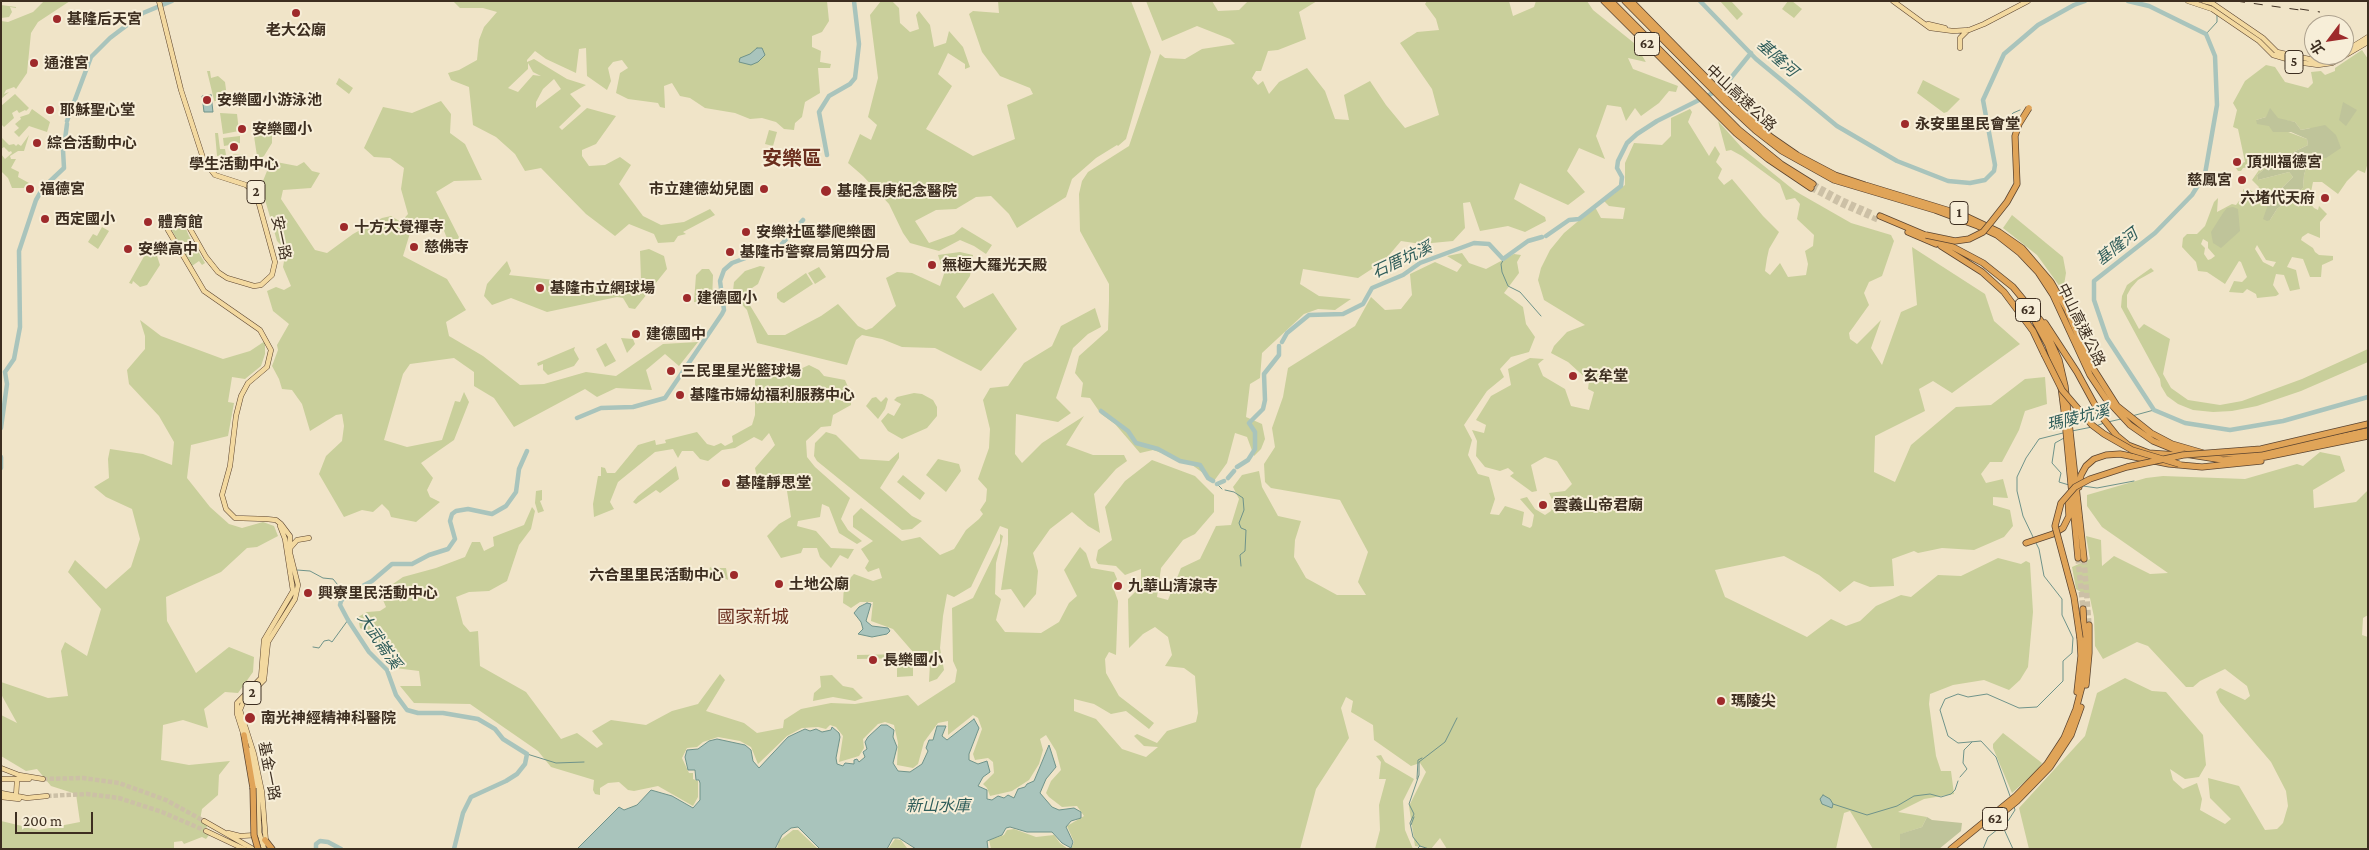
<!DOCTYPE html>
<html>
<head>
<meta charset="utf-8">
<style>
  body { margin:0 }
  #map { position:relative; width:2369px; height:850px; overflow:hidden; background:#f0e4c8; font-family:"Crimson Pro","Noto Sans TC",serif }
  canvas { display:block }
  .frame { position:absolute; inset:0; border:2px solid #3d2e20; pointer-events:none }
  .north { position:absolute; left:2304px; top:15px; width:50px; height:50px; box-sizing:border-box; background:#f7eed8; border:1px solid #ada18e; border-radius:50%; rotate:239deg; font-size:14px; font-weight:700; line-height:20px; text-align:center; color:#3d2e20 }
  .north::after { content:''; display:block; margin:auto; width:18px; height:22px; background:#9e2a2b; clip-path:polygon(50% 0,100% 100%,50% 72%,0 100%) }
  .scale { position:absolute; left:15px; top:812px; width:78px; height:22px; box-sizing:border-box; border:2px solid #3d2e20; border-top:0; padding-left:6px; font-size:15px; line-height:18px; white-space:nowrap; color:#3d2e20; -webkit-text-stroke:4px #f7eed8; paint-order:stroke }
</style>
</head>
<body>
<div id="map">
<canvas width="2369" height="850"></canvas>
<div class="frame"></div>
<div class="north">北</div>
<div class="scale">200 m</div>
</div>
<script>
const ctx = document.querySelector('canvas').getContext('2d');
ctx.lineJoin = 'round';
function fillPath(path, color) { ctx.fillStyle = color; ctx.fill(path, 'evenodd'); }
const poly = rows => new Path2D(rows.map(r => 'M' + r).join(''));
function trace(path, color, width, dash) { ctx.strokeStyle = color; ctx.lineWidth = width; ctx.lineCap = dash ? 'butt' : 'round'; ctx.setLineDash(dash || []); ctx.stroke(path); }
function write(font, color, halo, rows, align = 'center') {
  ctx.font = font + ' "Crimson Pro","Noto Sans TC",serif'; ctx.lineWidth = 4; ctx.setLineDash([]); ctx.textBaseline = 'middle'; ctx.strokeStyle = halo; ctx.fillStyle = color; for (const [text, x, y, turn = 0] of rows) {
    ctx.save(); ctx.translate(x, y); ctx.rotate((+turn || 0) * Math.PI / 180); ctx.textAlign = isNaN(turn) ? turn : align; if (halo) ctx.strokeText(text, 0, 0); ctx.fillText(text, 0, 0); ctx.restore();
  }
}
fillPath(poly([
  [44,1,70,1,38,22,31,33,27,73,16,89,14,87,6,90,4,94,9,92,1,99,1,21,8,22,33,12],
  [453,1,827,1,829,21,822,32,812,36,812,47,821,51,820,62,831,64,830,68,818,68,820,93,805,102,802,117,795,123,794,130,784,129,776,122,762,118,750,119,735,113,705,108,690,98,680,96,672,83,664,86,665,108,660,107,658,103,628,99,616,93,620,73,628,68,622,60,613,62,608,68,611,81,607,90,587,76,586,48,579,49,576,73,546,59,535,51,527,60,527,62,534,59,567,79,586,85,570,94,581,106,559,127,562,130,587,108,616,116,596,144,582,150,582,156,589,166,605,165,620,157,631,165,619,184,643,216,661,225,684,222,710,209,715,215,683,232,686,234,678,236,674,242,658,243,654,234,629,224,615,236,586,214,541,168,525,171,515,154,496,137,473,125,469,87,451,80,448,73,459,70,477,60,479,40,484,27,497,12,483,8,460,8],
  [528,63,533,72,541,76,533,75,518,92,508,88,528,69],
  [554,79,561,89,536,108,536,102,543,89],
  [881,1,892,1,899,8,900,23,910,32,919,29,916,15,919,11,930,25,934,47,946,43,949,31,963,47,970,67,965,69,965,64,948,53,938,74,952,86,926,129,973,156,1015,139,1007,105,1033,94,1030,88,1000,76,982,52,969,14,973,11,999,13,998,1,1131,1,1151,52,1126,139,1118,146,1117,145,1096,158,1072,179,1066,197,1017,228,1009,214,991,196,976,197,956,209,936,210,915,221,929,243,954,234,962,227,992,245,986,254,974,246,960,240,939,251,910,243,903,233,889,204,863,176,848,163,860,134,871,140,877,125,868,117,878,78,870,15],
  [1146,1,1212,1,1218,11,1239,10,1248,1,1317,1,1299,12,1306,39,1278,50,1268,51,1261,71,1256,71,1252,78,1258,85,1263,81,1269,94,1279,82,1307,68,1325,91,1335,119,1349,120,1344,95,1370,81,1386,105,1405,128,1439,115,1432,89,1400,43,1417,32,1439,30,1436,19,1425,4,1427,1,1509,1,1513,16,1534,7,1536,1,1587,1,1593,10,1634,43,1646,62,1628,58,1633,69,1678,86,1676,92,1669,91,1659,103,1641,116,1635,108,1626,121,1621,107,1607,105,1596,136,1605,159,1579,148,1567,171,1585,192,1568,205,1520,183,1514,199,1545,217,1546,221,1525,232,1508,226,1480,231,1470,202,1463,203,1465,228,1453,241,1421,244,1401,241,1384,261,1358,278,1303,269,1300,284,1319,296,1351,299,1335,310,1318,309,1304,314,1262,353,1260,378,1250,384,1246,417,1262,424,1265,439,1261,449,1254,456,1247,437,1235,433,1227,463,1214,481,1188,462,1153,450,1140,453,1115,424,1101,414,1090,398,1081,397,1083,383,1075,373,1079,356,1108,330,1109,301,1109,284,1080,231,1079,194,1082,181,1088,172,1129,146,1160,54,1165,58,1185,59,1202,49,1235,44,1230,39,1197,26,1162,41],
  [1720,1,1731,1,1743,14,1737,20],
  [1788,1,1792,1,1802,9,1794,18,1782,9],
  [1,5,16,7,16,8,10,7,12,12,9,17,1,18],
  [2362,50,2368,59,2368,162,2365,173,2358,170,2347,181,2338,194,2322,182,2313,182,2309,202,2314,208,2318,210,2319,206,2327,214,2320,222,2320,238,2308,233,2302,237,2301,240,2313,248,2315,252,2319,255,2333,256,2333,260,2322,265,2321,277,2310,277,2303,259,2292,257,2287,267,2296,270,2300,289,2290,291,2284,275,2276,274,2273,285,2279,294,2276,296,2257,298,2256,294,2247,289,2243,293,2229,292,2234,281,2242,282,2247,277,2241,262,2239,261,2225,284,2207,272,2198,271,2196,262,2182,247,2183,238,2187,234,2197,234,2205,226,2214,202,2218,198,2217,212,2232,204,2236,205,2239,201,2245,202,2243,189,2248,193,2250,190,2256,194,2259,187,2252,180,2259,170,2256,166,2243,168,2241,171,2238,171,2236,168,2236,166,2245,162,2238,129,2233,127,2237,110,2233,103,2245,81,2266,65,2275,67,2285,82,2308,88,2313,83,2311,72,2321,71,2325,75,2335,71,2335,68],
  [2266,117,2295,122,2301,130,2310,128,2323,156,2308,161,2304,175,2303,188,2277,209,2270,220,2273,197,2293,177,2289,172,2258,180,2257,175,2273,162,2308,145,2307,139,2256,120],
  [2203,239,2208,242,2208,248,2215,256,2211,259,2208,260,2204,254,2205,248,2201,244],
  [2257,245,2266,260,2276,262,2273,267,2263,262,2255,249],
  [207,71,210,71,211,78,218,76,225,82,227,97,221,101,214,101,215,104],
  [339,78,353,88,349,94,336,84],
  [1923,80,1960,99,1947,112,1944,113,1917,93],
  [15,94,29,108,26,111,25,110,19,113,17,110,12,113,14,118,4,127,1,124,1,106],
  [441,101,451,114,450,133,465,144,482,180,454,181,436,192,464,247,448,241,441,223,410,233,403,256,447,279,466,310,446,322,449,336,483,356,520,385,544,384,586,372,616,376,663,344,698,342,679,366,665,354,646,370,652,390,616,388,597,397,585,389,514,427,494,398,474,386,474,372,454,358,410,364,403,374,384,440,407,447,442,440,455,401,460,402,464,392,469,402,454,440,421,463,433,478,427,490,430,497,440,502,416,522,391,517,389,511,382,504,373,512,362,510,344,517,319,474,326,456,342,441,344,426,342,414,336,415,310,431,302,404,292,390,282,389,279,379,272,366,278,350,277,345,289,324,273,311,267,291,276,287,284,290,291,286,283,267,286,250,277,241,261,186,271,161,297,166,304,162,312,171,320,173,311,188,283,190,281,199,315,250,327,253,353,234,382,218,391,216,401,222,408,214,401,189,404,168,390,158,374,157,364,148,383,107,412,113],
  [32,109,50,122,47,132,29,126,19,137,14,132,19,128,15,124,21,119,20,117,29,114],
  [1690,109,1692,112,1688,122,1709,156,1715,146,1720,154,1716,162,1722,169,1718,178,1724,185,1732,179,1763,216,1779,232,1769,249,1767,258,1765,271,1770,275,1780,263,1788,277,1806,275,1808,264,1805,251,1813,246,1814,235,1797,219,1800,204,1795,198,1786,200,1780,184,1742,156,1731,150,1726,151,1718,121,1743,149,1795,191,1851,223,1891,235,1894,241,1882,276,1869,282,1864,293,1869,305,1849,333,1850,339,1857,344,1881,320,1871,348,1882,365,1901,312,1917,305,1912,247,1985,294,1994,321,2020,344,1952,393,1933,381,1919,389,1925,411,1875,436,1874,472,1895,482,1911,445,1956,407,1991,405,2025,379,2045,377,2047,404,2025,411,2019,430,2002,462,1990,462,1981,474,1986,483,2003,479,2008,498,1993,497,1993,505,2010,510,2013,526,2004,537,1974,550,1942,548,1918,553,1914,551,1892,559,1894,586,1870,587,1854,581,1840,592,1819,575,1784,556,1715,570,1725,597,1807,637,1831,619,1846,626,1860,621,1876,606,1901,595,1911,597,1938,575,1961,576,1998,558,2021,564,2026,561,2030,563,2033,612,2028,667,2020,680,2009,690,1984,680,1953,685,1930,694,1929,704,1936,756,1941,771,1951,771,1954,794,1924,799,1898,812,1927,817,1922,827,1901,834,1900,849,1873,849,1850,811,1844,813,1836,849,1447,849,1440,838,1431,849,1415,846,1409,806,1426,772,1420,763,1411,766,1374,740,1373,725,1351,712,1353,701,1346,697,1341,708,1349,738,1316,789,1300,849,1071,849,1074,842,1067,826,1084,816,1077,806,1062,807,1049,797,1046,793,1051,781,1061,770,1056,751,1046,735,1040,739,1043,750,1039,764,1029,780,1012,791,990,796,987,788,983,784,994,773,993,762,988,758,975,760,973,754,982,729,978,718,973,715,948,735,948,721,938,723,924,742,918,764,913,768,897,765,898,743,894,725,885,722,878,724,863,739,864,748,859,756,839,762,843,736,836,727,830,725,826,729,818,727,802,728,787,736,758,764,751,747,740,741,718,737,703,742,697,747,687,748,682,758,689,773,693,773,693,779,698,781,698,797,693,806,658,786,634,791,628,790,619,782,608,783,600,788,600,795,595,794,593,790,594,780,551,767,538,751,470,704,414,703,400,686,421,686,419,671,395,668,379,650,375,637,360,628,358,617,367,612,380,611,386,607,380,593,403,577,436,568,465,557,472,542,480,542,484,551,494,546,493,537,524,525,532,507,535,511,531,529,519,545,507,581,489,591,469,592,456,597,463,624,470,632,478,631,480,666,526,692,561,739,577,733,597,748,603,744,592,731,611,720,646,725,672,711,698,704,720,674,725,680,706,711,744,723,757,733,783,728,784,720,801,709,831,703,855,704,908,695,918,706,955,682,957,670,953,661,952,608,973,598,1000,543,1000,534,1003,536,996,563,995,594,1001,599,996,620,1005,632,1041,633,1059,622,1069,603,1077,596,1064,570,1080,547,1086,553,1091,568,1114,572,1117,579,1113,587,1118,601,1116,655,1109,652,1105,659,1106,673,1119,696,1154,723,1149,729,1126,711,1111,714,1094,704,1074,699,1074,711,1096,719,1122,749,1146,757,1158,747,1144,746,1134,736,1137,734,1157,743,1167,731,1196,722,1198,713,1195,676,1184,668,1165,666,1172,655,1168,637,1155,627,1143,634,1129,648,1128,599,1141,586,1141,569,1125,575,1116,566,1098,564,1096,560,1098,550,1112,540,1105,507,1125,481,1152,460,1195,476,1214,495,1214,512,1195,534,1183,540,1161,568,1157,597,1168,600,1181,568,1200,559,1216,526,1231,525,1239,499,1233,487,1242,475,1259,471,1262,487,1278,516,1301,521,1295,540,1294,557,1306,578,1337,595,1366,595,1358,582,1368,552,1340,500,1271,488,1265,482,1264,464,1275,447,1272,428,1283,397,1288,368,1355,326,1371,297,1385,310,1401,309,1412,295,1410,274,1435,262,1457,272,1462,265,1447,256,1462,253,1469,263,1486,269,1514,254,1521,255,1517,262,1519,273,1504,293,1523,307,1526,324,1535,337,1529,352,1511,357,1500,369,1504,377,1487,391,1464,425,1472,440,1468,455,1478,474,1489,477,1495,499,1490,514,1499,515,1505,506,1524,512,1522,525,1530,528,1532,526,1534,515,1520,499,1527,497,1535,509,1545,515,1551,511,1554,504,1549,493,1565,491,1572,484,1557,461,1545,457,1531,465,1537,491,1532,492,1510,476,1514,473,1508,468,1500,471,1485,467,1476,456,1477,441,1472,430,1484,433,1486,425,1476,420,1491,396,1511,385,1508,369,1530,358,1544,359,1538,364,1543,376,1565,389,1571,406,1589,410,1594,392,1588,389,1589,381,1568,362,1551,353,1554,346,1567,332,1585,325,1544,300,1538,280,1541,268,1550,250,1564,233,1595,207,1601,218,1623,219,1625,208,1609,206,1604,201,1625,185,1625,163,1634,143,1662,145,1671,136,1671,118],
  [220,113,237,114,239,131,223,134],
  [252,123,264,129,267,124,272,136,272,143,264,156,259,159,257,156],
  [769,130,777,132,773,146,765,144],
  [215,133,218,133,220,149,225,149,226,155,217,156],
  [29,135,24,151,18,151,10,156,11,159,16,159,11,168,19,172,18,177,29,183,24,188,12,188,8,178,1,171,1,154,5,159,12,153,11,151,9,152,4,147,1,149,1,137,9,145,14,144,16,146,18,144,21,146],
  [240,136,240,143,224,146,223,138],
  [243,154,245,169,235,168,233,158,229,158,228,155],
  [2012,215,2063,257,2066,273,2063,291,2037,255,2003,228],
  [176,220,180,221,186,229,189,236,205,263,202,265,199,261,192,266,170,227,171,223],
  [102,227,109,231,98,249,88,242,93,234,97,236],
  [151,244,153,245,148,254,157,256,160,265,147,285,140,287,133,281,132,284,129,283],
  [649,249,664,256,667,269,635,309,629,308,623,298,617,297,547,312,511,298,492,305,484,296,487,284,507,261,511,271,509,275,573,282,619,281,641,279,640,251],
  [960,252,973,255,970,276,956,297,964,308,993,293,1017,329,981,371,935,348,902,347,882,339,862,335,856,340,847,365,757,343,747,310,734,296,733,291,734,282,745,271,760,266,765,267,758,284,743,294,768,335,785,335,821,316,838,304,858,326,866,330,872,328,896,306,886,278,897,272,912,273,940,286,944,274,938,255],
  [819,267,826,277,815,284,808,273],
  [2151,268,2154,271,2138,280,2131,288,2127,295,2127,307,2139,329,2144,324,2170,339,2163,374,2171,388,2188,400,2220,405,2242,401,2302,379,2368,349,2368,362,2301,391,2257,406,2232,411,2213,412,2193,410,2178,404,2167,396,2161,386,2160,379,2121,307,2122,296,2127,285],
  [702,269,709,269,713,275,712,301,703,303,694,302,696,275],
  [806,273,813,284,784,303,781,302,777,298,777,293],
  [1095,308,1101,327,1088,334,1073,348,1056,398,1071,413,1058,422,1016,414,1015,454,1022,463,1042,443,1084,416,1066,445,1093,455,1124,455,1127,461,1116,469,1094,494,1100,533,1088,526,1072,512,1050,529,1033,553,1038,571,1036,594,1024,608,1011,589,1001,590,1008,544,1008,529,1000,526,971,587,954,597,947,594,943,616,940,648,944,670,937,679,929,682,930,663,913,652,893,629,871,621,873,602,860,602,851,608,843,603,844,584,854,574,873,581,882,578,879,568,868,572,865,568,869,561,861,549,873,541,853,527,853,516,861,508,902,541,920,537,940,555,954,549,966,530,979,519,983,514,980,510,986,501,987,489,978,479,989,448,990,429,983,400,990,388,1008,386,1024,363,1052,346,1061,326],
  [140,320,161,336,223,359,250,351,265,341,265,354,261,366,245,379,232,377,228,402,234,403,228,436,191,445,187,478,210,507,229,524,242,528,263,522,274,526,278,536,257,547,247,548,221,572,166,597,167,621,196,673,229,647,254,657,253,672,238,693,225,692,204,709,208,728,183,720,163,725,161,760,189,765,230,761,219,775,218,795,202,809,200,820,207,826,205,833,209,835,206,839,202,837,184,844,182,841,174,842,174,848,171,849,1,849,1,821,39,830,80,822,76,794,51,786,37,769,26,771,1,756,1,715,17,723,1,694,1,682,48,698,68,696,61,651,65,642,87,656,101,609,68,572,75,560,106,589,131,567,140,539,132,509,106,497,94,487,109,478,108,459,110,449,143,454,172,465,174,442,159,416,129,384,127,370,145,349,145,336],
  [621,338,633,339,635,344,627,353],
  [606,343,616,361,605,367,596,349],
  [575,347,574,350,579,359,574,366,548,375,543,370,543,364,538,366,537,363],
  [809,365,819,370,824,376,845,380,851,394,851,405,833,415,831,426,821,427,806,441,807,457,815,467,850,498,841,519,848,530,862,541,857,544,839,533,829,507,822,504,820,517,798,521,797,526,816,531,831,548,854,549,848,559,840,555,831,568,820,557,817,548,803,548,801,553,781,558,767,536,779,524,791,517,787,491,773,483,758,483,755,468,775,445,769,433,762,441,754,437,735,448,722,450,708,461,700,459,693,451,682,451,678,458,673,449,655,452,618,482,610,502,614,509,594,517,593,504,598,476,601,476,601,467,605,468,607,473,615,473,638,445,655,440,656,445,666,443,665,440,697,432,707,444,714,446,721,443,725,446,733,442,732,436,752,425,755,415,755,380,759,371,781,367,796,371],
  [914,393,922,394,933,400,937,407,937,416,927,428,902,439,888,431,881,421,888,413,894,416,901,404,894,400,897,397],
  [876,397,881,402,886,397,888,399,885,409,878,419,866,406,872,398],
  [826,432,836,435,860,459,889,461,899,452,899,458,880,488,912,516,922,521,912,529,902,530,817,461,814,456,815,443],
  [2320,452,2340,456,2345,471,2313,490,2314,508,2356,502,2368,490,2368,615,2363,618,2362,635,2368,637,2368,849,2029,849,2019,808,2085,736,2097,693,2125,678,2152,691,2166,692,2203,735,2206,765,2199,777,2185,779,2170,769,2173,780,2183,789,2197,783,2202,799,2200,810,2225,824,2231,819,2210,798,2208,778,2239,786,2265,830,2277,829,2283,823,2288,806,2286,791,2271,762,2220,702,2216,692,2220,688,2245,700,2250,696,2247,686,2225,669,2200,681,2193,687,2186,687,2148,646,2137,642,2103,659,2095,646,2094,617,2090,598,2076,589,2072,567,2090,559,2086,536,2101,540,2102,566,2114,556,2150,574,2168,573,2102,527,2087,506,2087,495,2146,478,2163,476,2245,479,2297,464,2303,466],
  [938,459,959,464,961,471,946,492,926,475],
  [676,466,679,479,660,493,656,490,636,504,633,502,638,496],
  [903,475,925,493,920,500,897,482],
  [542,490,542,500,540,501,544,511,538,513,535,503,536,491],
  [710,567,717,571,719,568,726,568,728,580,709,570],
  [905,654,905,658,857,659,857,655],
  [897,662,913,662,913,676,897,677],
  [832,675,843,686,853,688,863,698,855,701,833,697,813,701,814,693,821,687,820,676],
  [2003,733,2042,763,2037,771,2012,793,1993,748,1993,744],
  [1381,755,1385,762,1414,779,1403,801,1405,830,1413,849,1375,849,1380,830,1379,805,1386,779,1379,779,1381,762,1376,756],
  [1014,829,1036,837,1054,835,1060,843,1068,849,991,849,989,840,1004,835,1007,830],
  [793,830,798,830,818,849,777,849,779,841],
  [895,839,901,840,907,848,914,849,888,849]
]), '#c9cf9b');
fillPath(poly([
  [2343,102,2357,110,2346,126,2339,120],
  [2270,108,2278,118,2295,122,2301,130,2325,125,2336,135,2341,148,2326,158,2315,157,2308,161,2304,175,2303,188,2277,209,2270,220,2267,221,2263,219,2267,207,2273,197,2293,177,2289,172,2258,180,2257,175,2273,162,2308,145,2307,139,2291,132,2273,132,2269,126,2257,124,2256,120,2266,117],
  [2233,207,2238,209,2240,231,2221,248,2213,243,2211,232,2223,213,2227,208],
  [1927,817,1932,820,1962,823,1961,831,1939,849,1900,849,1900,834,1922,827]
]), '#bfc49a');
const water = poly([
  [757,48,762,48,765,55,758,62,751,65,739,62,740,58,750,54,757,48],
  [211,95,213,112,204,112,202,96,211,95],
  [867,603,871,604,866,621,872,626,888,628,890,631,887,634,872,637,858,634,863,629,861,622,854,613,859,607,867,603],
  [974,719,979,728,969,754,969,760,978,764,987,761,990,772,983,777,978,786,987,790,987,799,992,800,998,796,1004,798,1008,795,1014,798,1018,789,1025,787,1027,784,1034,781,1049,745,1056,767,1046,779,1040,793,1052,807,1059,810,1074,808,1081,812,1081,818,1071,821,1066,827,1073,842,1071,848,1062,843,1052,832,1027,832,1010,827,1006,828,1002,835,987,841,988,849,916,849,899,838,893,838,887,849,820,849,798,827,791,828,782,835,775,849,577,849,619,807,624,810,637,805,651,790,672,796,693,808,700,800,700,783,699,780,696,780,695,770,688,770,685,757,687,750,698,749,709,741,717,739,745,745,751,750,753,761,759,768,788,737,805,729,810,731,816,729,822,732,831,730,832,727,839,733,840,737,836,758,837,764,843,766,845,763,854,764,854,760,857,759,859,762,865,757,863,752,867,749,865,742,868,737,881,725,887,725,894,730,893,737,897,747,893,763,898,771,910,772,922,764,928,751,926,748,929,740,933,740,937,726,946,726,942,736,947,740,974,719],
  [1823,795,1830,799,1833,804,1832,808,1822,804,1820,799,1823,795]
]);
fillPath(water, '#a9c4bc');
trace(water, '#6f938a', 1);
trace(poly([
  [2206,34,2217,22,2217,14],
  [1985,119,2004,123,2013,113,2020,110],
  [1504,259,1501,264,1502,272,1508,286,1520,292,1541,316],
  [2132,416,2154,410],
  [2108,422,2121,419],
  [2096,426,2104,423],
  [2072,431,2092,427],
  [2064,438,2055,443,2052,463,2061,473,2059,482,2069,485],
  [1218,485,1222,489],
  [2083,486,2097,488,2134,481],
  [1225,490,1234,492,1243,498,1244,510,1239,523,1241,528,1246,530,1245,551,1240,555,1241,566],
  [2034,539,2023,516,2017,491,2017,477,2026,458,2039,439,2063,433],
  [297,570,310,571,323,578,333,579,346,595],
  [313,647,319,648,324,641,329,640,332,642,348,620],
  [527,754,556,763,584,762],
  [1960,777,1967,769,1963,763,1964,750,1972,742],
  [1417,779,1418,760,1422,758],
  [2010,796,1996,757,1981,741,1958,743,1948,736,1940,710,1945,699,1958,694,1968,697,1987,694,2019,708,2037,707,2063,681,2063,661,2072,653,2073,638,2062,615,2062,599,2044,576,2039,549,2036,543],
  [1833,804,1867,815,1897,806,1914,796,1930,794,1941,797,1951,794,1955,790,1958,781],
  [1411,825,1414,817],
  [2003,827,2013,849],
  [1420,846,1413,837,1410,823,1414,814,1409,804,1419,775,1419,762,1445,742,1457,718],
  [1417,849,1420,846,1429,849],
  [1983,849,1988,837,2008,821,2015,810,2014,807]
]), '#6f938a', 1);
trace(poly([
  [1700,1,1756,59,1837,126,1897,161,1948,181,1970,183,1985,180,1994,171,1995,165,1983,100,2004,54,2038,25,2074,5,2085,1],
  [2128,1,2149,6,2206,34,2215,56,2217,105,2205,174,2192,195,2155,233,2094,281,2094,300,2107,338,2154,410,2185,423,2230,430,2283,421,2368,397],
  [67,121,91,57,110,38,143,13,172,1],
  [64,147,67,124],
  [827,155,819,112,829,96,850,84,855,78,859,44,854,1],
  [46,185,64,168,63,150],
  [1546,236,1569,220,1579,219,1621,186,1622,177,1617,168,1618,161,1627,143,1637,134,1657,121,1711,94,1730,79,1751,53],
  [1282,342,1287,333,1309,315,1343,314,1363,304,1372,288,1403,275,1420,263,1474,243,1489,244,1503,259,1528,241,1542,237],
  [1101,411,1128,431,1136,443,1158,449,1180,461,1200,465,1208,478,1213,481],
  [577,418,601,408,633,407,665,398,722,314,724,310,720,281,724,270,732,263,781,245,803,220],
  [1,428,7,384,5,372,14,359,20,327,19,251,36,200,43,188],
  [1,457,1,468],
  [1237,467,1248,460,1255,449,1255,432,1249,423,1263,409,1265,400,1264,374,1279,355,1279,346],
  [1228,478,1234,471],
  [1217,484,1224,481],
  [316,849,316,844,320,841,328,842,341,849],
  [454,849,463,813,471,797,506,781,517,774,525,764,527,754,503,739,495,729,478,719,443,713,418,713,407,710,396,695,387,670,369,652,348,620,340,605,341,601,346,595,372,581,392,564,412,564,429,555,448,549,455,539,450,521,452,514,456,511,468,509,492,514,506,506,516,492,519,469,527,451]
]), '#a9c4bc', 4.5);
trace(poly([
  [43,779,83,778,119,783,166,800,204,821],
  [47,796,87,794,119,798,162,812,206,831]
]), '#ccc0a6', 4.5, [4.5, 2]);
trace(poly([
  [1813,184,1842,200,1874,214],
  [1811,188,1841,204,1878,220],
  [2078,558,2083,609],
  [2084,559,2089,625]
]), '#ccc0a6', 5.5, [5.5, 3]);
const primary = poly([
  [159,1,181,90,204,161,215,175,246,185,256,193,275,262,272,275,261,285,254,286,227,278,218,272,206,257,185,220,174,217,168,223,168,230,204,291,260,330,271,350,267,367,248,383,241,396,236,416,230,466,222,495,226,509,235,518,266,519,276,520,281,524,290,536,290,553,298,585,295,599,268,642,264,680,244,700,240,710,254,754,262,792,266,843],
  [1893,1,1930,28,1953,31,1969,30,1984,24,2028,1],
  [2188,1,2212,9,2259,41,2273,55,2297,62,2318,65,2332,63,2368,42],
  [2204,1,2212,3,2263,38,2277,52,2318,61,2338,55],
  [1928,24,1945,28],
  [1960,48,1960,38,1968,30],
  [2344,52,2368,37],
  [291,547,297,540,309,538],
  [244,736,237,714,237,703,261,678,264,640,293,591,285,539,280,526],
  [249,750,258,793,259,832,264,849],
  [1,768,19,775,43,779],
  [1,779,29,779],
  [1,793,27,798,47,796],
  [1,797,19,799],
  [16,797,17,780],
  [204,821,253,849],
  [206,831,244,849],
  [228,833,240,836,257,835]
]);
const highway = poly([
  [1604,1,1736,133,1768,159,1811,188],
  [1611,1,1739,130,1781,164,1813,184],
  [1625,1,1727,104,1755,130,1782,151,1834,180,1935,210,1978,226,1997,235,2020,253,2038,272,2053,295,2090,375,2106,399,2130,425,2153,441,2185,454,2223,460,2265,457,2368,436],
  [1631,1,1729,101,1771,137,1797,155,1835,175,1865,185,1963,215,1999,232,2022,248,2051,282,2067,310,2089,362,2117,406,2151,433,2172,444,2203,453],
  [1880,216,1951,246,1983,263,2013,287,2041,321,2059,360,2065,386,2084,559],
  [1908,232,1936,244],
  [1941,246,1982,272,2004,292,2033,331,2044,354],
  [2031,314,2048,345,2060,379,2064,410,2078,558],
  [2045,323,2077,372,2101,416,2117,436,2128,445,2149,453,2176,455],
  [2217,454,2260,453,2368,431],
  [2079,487,2081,475,2086,466,2094,459,2106,455,2120,454,2169,464,2202,467,2261,461],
  [2026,543,2053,534,2063,528,2069,516,2068,498],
  [2086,685,2089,653,2089,625],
  [2077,692,2081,656,2080,638],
  [244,735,253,788],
  [1996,818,2017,801,2050,767,2071,735,2081,707],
  [265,840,272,849],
  [1951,849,2016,796,2047,764,2064,738,2076,709,2082,686,2085,650,2083,609]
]);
trace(primary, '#5b4430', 5.5);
trace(highway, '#5b4430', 7);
trace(primary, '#f3d9a0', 4.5);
trace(highway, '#e0a458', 5.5);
trace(poly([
  [2236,1,2307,11],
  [2300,9,2320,12]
]), '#3d2e20', 1, [9, 9]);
const highwayBridge = poly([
  [1926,235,1955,241,1969,239,1983,232,1992,221,2007,202,2017,184,2015,136,2019,124,2029,108],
  [2044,354,2062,390,2092,425,2104,434,2132,450,2179,464],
  [2080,638,2074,597,2055,526,2061,503,2075,487,2090,479,2127,467,2183,455,2261,449,2368,424],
  [253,788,254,835,258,849]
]);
trace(highwayBridge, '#5b4430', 7, []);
trace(highwayBridge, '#e0a458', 5.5);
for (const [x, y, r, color] of [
  [296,13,5,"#9e2a2b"],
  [57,19,5,"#9e2a2b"],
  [34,63,5,"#9e2a2b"],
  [207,100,5,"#9e2a2b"],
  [50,110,5,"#9e2a2b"],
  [1905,124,5,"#9e2a2b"],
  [242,129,5,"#9e2a2b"],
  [37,143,5,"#9e2a2b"],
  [234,147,5,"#9e2a2b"],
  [2237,162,5,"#9e2a2b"],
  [2242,180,5,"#9e2a2b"],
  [30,189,5,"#9e2a2b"],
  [764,189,5,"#9e2a2b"],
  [826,191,6,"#9e2a2b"],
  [2325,198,5,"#9e2a2b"],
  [45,219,5,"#9e2a2b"],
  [148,222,5,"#9e2a2b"],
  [344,227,5,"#9e2a2b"],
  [746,232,5,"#9e2a2b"],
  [414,247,5,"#9e2a2b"],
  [128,249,5,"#9e2a2b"],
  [730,252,5,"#9e2a2b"],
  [932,265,5,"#9e2a2b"],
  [540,288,5,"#9e2a2b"],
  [687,298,5,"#9e2a2b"],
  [636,334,5,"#9e2a2b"],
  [671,371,5,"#9e2a2b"],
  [1573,376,5,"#9e2a2b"],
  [680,395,5,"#9e2a2b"],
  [726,483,5,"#9e2a2b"],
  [1543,505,5,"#9e2a2b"],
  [734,575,5,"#9e2a2b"],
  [779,584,5,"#9e2a2b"],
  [1118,586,5,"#9e2a2b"],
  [308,593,5,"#9e2a2b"],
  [873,660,5,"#9e2a2b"],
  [1721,701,5,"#9e2a2b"],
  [250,718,6,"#9e2a2b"]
]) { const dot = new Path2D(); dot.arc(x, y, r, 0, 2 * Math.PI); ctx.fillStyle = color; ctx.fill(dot); trace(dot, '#f7eed8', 2); }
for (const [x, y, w] of [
  [1647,44,25],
  [2294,62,18],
  [256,192,18],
  [1959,213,18],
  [2028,310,25],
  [252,693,18],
  [1995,819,25]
]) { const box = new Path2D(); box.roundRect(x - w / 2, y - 11.5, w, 23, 4); ctx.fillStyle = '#f7eed8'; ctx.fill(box); trace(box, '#3d2e20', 1); }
write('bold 14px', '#3d2e20', null, [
  ["62",1647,44],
  ["5",2294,62],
  ["2",256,192],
  ["1",1959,213],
  ["62",2028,310],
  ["2",252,693],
  ["62",1995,819]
]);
write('bold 15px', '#3d2e20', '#f7eed8', [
  ["基隆后天宮",67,19],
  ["老大公廟",296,30,"center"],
  ["通淮宮",44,63],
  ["安樂國小游泳池",217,100],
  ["耶穌聖心堂",60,110],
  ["永安里里民會堂",1915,124],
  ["安樂國小",252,129],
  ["綜合活動中心",47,143],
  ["頂圳福德宮",2247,162],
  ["學生活動中心",234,164,"center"],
  ["慈鳳宮",2232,180,"right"],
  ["福德宮",40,189],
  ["市立建德幼兒園",754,189,"right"],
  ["基隆長庚紀念醫院",837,191],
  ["六堵代天府",2315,198,"right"],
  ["西定國小",55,219],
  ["體育館",158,222],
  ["十方大覺禪寺",354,227],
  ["安樂社區攀爬樂園",756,232],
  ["慈佛寺",424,247],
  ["安樂高中",138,249],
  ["基隆市警察局第四分局",740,252],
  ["無極大羅光天殿",942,265],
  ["基隆市立網球場",550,288],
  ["建德國小",697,298],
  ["建德國中",646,334],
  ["三民里星光籃球場",681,371],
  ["玄牟堂",1583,376],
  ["基隆市婦幼福利服務中心",690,395],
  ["基隆靜思堂",736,483],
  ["雲義山帝君廟",1553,505],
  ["六合里里民活動中心",724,575,"right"],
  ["土地公廟",789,584],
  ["九華山清湶寺",1128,586],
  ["興寮里民活動中心",318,593],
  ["長樂國小",883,660],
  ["瑪陵尖",1731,701],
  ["南光神經精神科醫院",261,718]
], 'left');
write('15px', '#3d2e20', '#f7eed8', [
  ["中山高速公路",1741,98,43],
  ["安一路",281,238,78],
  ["中山高速公路",2081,325,64],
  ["基金一路",269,771,79]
]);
write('italic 16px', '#2f5d5a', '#f7eed8', [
  ["基隆河",1777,58,41],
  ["基隆河",2117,247,-38],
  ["石厝坑溪",1402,260,-25],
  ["瑪陵坑溪",2078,418,-14],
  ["大武崙溪",379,641,56],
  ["新山水庫",938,806]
]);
write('18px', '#6b2e1e', '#f7eed8', [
  ["國家新城",753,617]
]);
write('bold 20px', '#6b2e1e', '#f7eed8', [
  ["安樂區",792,159]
]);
</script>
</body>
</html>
